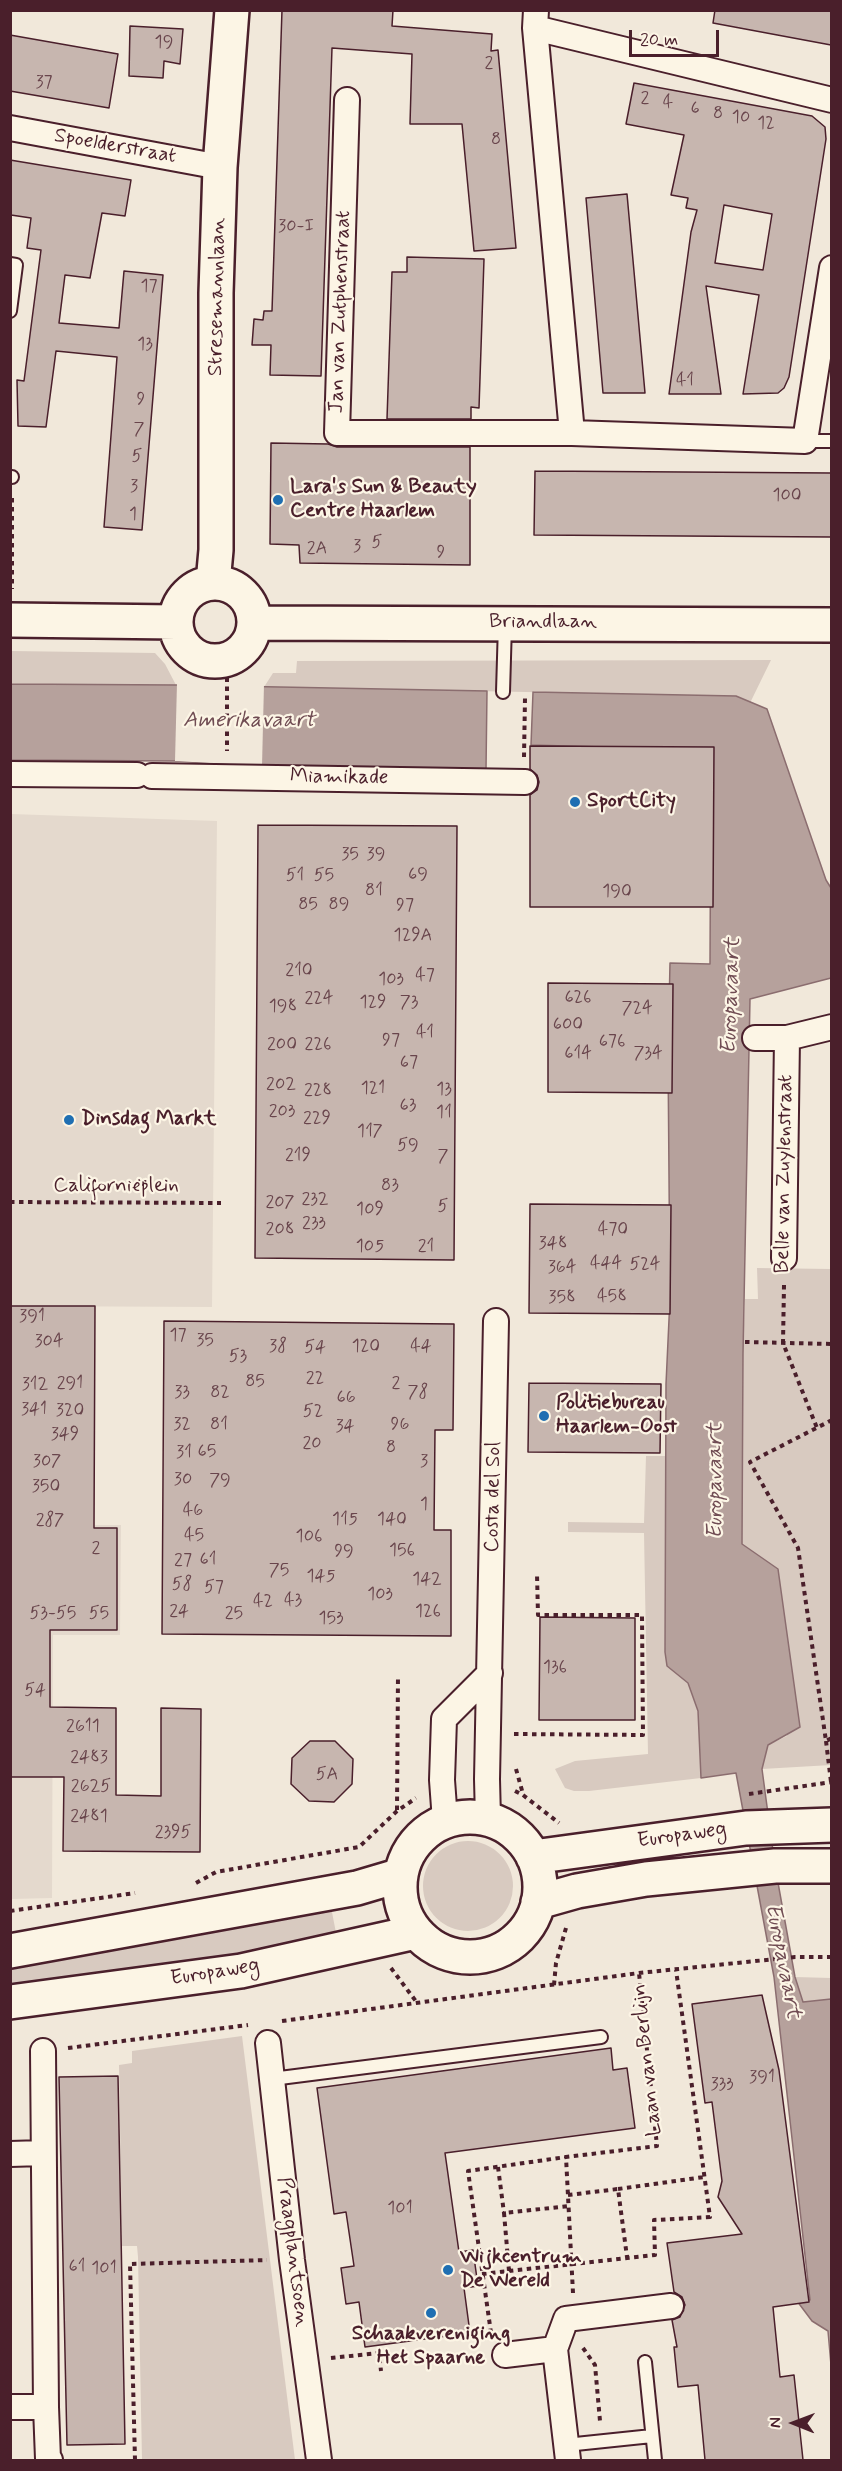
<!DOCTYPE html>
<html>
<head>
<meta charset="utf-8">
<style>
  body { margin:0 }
  #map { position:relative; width:842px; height:2471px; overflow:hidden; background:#f1e8da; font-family:Mynerve,sans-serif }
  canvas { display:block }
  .frame { position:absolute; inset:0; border:12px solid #4a1f2b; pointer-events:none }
  .north { position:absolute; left:764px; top:2393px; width:60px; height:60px; -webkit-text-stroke:4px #fcf5e5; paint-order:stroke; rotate:271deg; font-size:16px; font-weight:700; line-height:24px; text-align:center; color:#4a1f2b }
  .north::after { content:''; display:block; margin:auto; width:21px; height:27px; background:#4a1f2b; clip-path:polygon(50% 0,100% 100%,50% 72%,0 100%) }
  .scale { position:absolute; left:629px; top:30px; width:90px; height:27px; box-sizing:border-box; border:3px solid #4a1f2b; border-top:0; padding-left:8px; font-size:18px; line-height:21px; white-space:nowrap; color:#4a1f2b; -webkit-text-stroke:4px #fcf5e5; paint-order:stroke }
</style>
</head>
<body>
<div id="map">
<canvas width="842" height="2471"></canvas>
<div class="frame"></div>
<div class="north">N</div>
<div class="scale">20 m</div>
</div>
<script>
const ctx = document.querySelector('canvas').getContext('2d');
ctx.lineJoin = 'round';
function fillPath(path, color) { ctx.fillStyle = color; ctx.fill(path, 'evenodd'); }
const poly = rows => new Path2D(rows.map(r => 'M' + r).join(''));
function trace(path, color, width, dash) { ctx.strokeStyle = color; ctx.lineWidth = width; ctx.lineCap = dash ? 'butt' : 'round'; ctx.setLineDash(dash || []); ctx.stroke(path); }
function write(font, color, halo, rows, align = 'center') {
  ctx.font = font + ' Mynerve,sans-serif'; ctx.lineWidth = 4.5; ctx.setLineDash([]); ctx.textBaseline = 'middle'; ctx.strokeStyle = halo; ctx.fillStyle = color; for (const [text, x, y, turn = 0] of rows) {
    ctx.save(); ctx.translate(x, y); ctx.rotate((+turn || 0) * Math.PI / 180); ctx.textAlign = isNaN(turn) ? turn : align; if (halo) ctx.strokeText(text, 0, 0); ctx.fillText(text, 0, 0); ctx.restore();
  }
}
fillPath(poly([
  [11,814,217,821,212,1307,11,1306],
  [10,1525,121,1525,120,1635,53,1635,52,1898,11,1899]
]), '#e4d9cd');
fillPath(poly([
  [11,651,155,653,165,664,176,685,11,684],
  [771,660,750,703,735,696,264,687,273,673,296,673,297,661],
  [757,1268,831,1269,831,1765,762,1769,768,1745,787,1736,762,1558,742,1544,743,1350,745,1299,758,1299],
  [646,1456,665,1456,665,1652,667,1666,688,1683,698,1712,701,1778,589,1791,574,1791,565,1788,555,1769,575,1761,648,1754,644,1533,568,1532,568,1522,644,1523],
  '423 1886a45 45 0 1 1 90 0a45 45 0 1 1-90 0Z',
  [331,1907,337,1938,11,1991,11,1960],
  [795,1977,831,1978,831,1999,802,2002],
  [242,2036,295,2460,142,2460,138,2257,137,2246,122,2246,119,2065,132,2063,132,2051]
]), '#d8cac0');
const water = poly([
  [10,684,176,685,487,691,486,770,244,765,175,761,11,760,10,684],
  [533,692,736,696,767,709,826,880,831,888,831,978,750,999,743,1353,742,1544,778,1569,800,1727,768,1745,762,1769,775,1866,795,1977,803,2002,831,1999,831,2365,828,2331,812,2321,797,2301,810,2300,774,1977,736,1773,701,1778,698,1711,688,1683,667,1666,665,1652,666,1384,670,1298,668,1054,670,963,710,964,711,750,531,745,533,692]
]);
fillPath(water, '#b6a19c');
trace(water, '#8b6d6f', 1.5);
fillPath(poly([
  [177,683,264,684,262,766,175,761]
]), '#f1e8da');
const building = poly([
  [282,10,393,10,392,26,492,34,491,51,498,50,516,248,474,251,462,124,410,124,412,54,332,48,321,376,270,375,271,345,252,345,254,319,263,320,264,311,272,311,282,10],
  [715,10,831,10,831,45,713,23,715,10],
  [130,26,183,29,180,64,164,61,163,78,129,76,130,26],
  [10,35,118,54,109,108,10,91,10,35],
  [634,83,812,116,825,127,826,139,789,377,784,388,778,393,743,394,759,295,706,286,721,394,669,394,691,232,697,210,686,208,688,198,671,195,684,135,626,124,634,83],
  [724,205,772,214,763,270,715,263,724,205],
  [10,160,131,180,125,216,102,213,90,278,65,275,59,323,119,328,124,271,163,275,142,530,104,527,117,357,56,351,46,427,18,426,17,380,24,381,41,250,27,248,31,218,11,215,10,160],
  [627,194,645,393,603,393,586,198,627,194],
  [407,257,484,259,479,408,471,407,471,419,387,419,392,272,407,272,407,257],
  [271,443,328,444,337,447,470,447,470,565,300,563,299,545,270,544,271,443],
  [535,471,831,473,831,537,534,535,535,471],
  [530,746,714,747,713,907,530,907,530,795,537,790,539,782,537,775,530,769,530,746],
  [258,825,457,826,454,1260,255,1258,258,825],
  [548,983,673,984,672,1093,548,1092,548,983],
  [530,1204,671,1205,670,1314,529,1313,530,1204],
  [10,1306,95,1306,94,1528,117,1528,117,1630,50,1630,50,1707,116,1708,116,1795,161,1796,161,1708,201,1709,200,1852,63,1851,64,1777,10,1777,10,1306],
  [164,1321,454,1324,453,1430,435,1430,434,1530,451,1530,451,1636,162,1634,164,1321],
  [529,1383,661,1384,660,1453,528,1452,529,1383],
  [540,1617,635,1618,635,1720,539,1720,540,1617],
  [310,1741,335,1741,353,1759,352,1784,334,1802,309,1801,291,1784,292,1758,310,1741],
  [762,1995,779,2070,809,2302,773,2307,780,2377,794,2375,803,2460,705,2460,698,2385,678,2387,674,2347,677,2347,672,2320,680,2317,685,2305,682,2297,674,2292,667,2243,742,2234,718,2197,722,2181,712,2102,705,2103,692,2004,762,1995],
  [611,2048,613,2070,627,2068,635,2128,445,2153,459,2252,473,2250,478,2286,464,2288,470,2333,365,2347,359,2302,346,2304,341,2268,354,2266,346,2212,334,2214,317,2088,611,2048],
  [118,2076,125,2444,67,2445,59,2077,118,2076]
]);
fillPath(building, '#c7b6af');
trace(building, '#4a1f2b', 1.5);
const lane = poly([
  [10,264,16,265,10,311],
  [805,441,832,441],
  [10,477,12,477],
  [503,692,505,624],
  [272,2079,601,2037],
  [645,2362,655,2460],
  [566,2445,652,2436]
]);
const street = poly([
  [536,10,535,28,572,433],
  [535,28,832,100],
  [347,100,337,433,572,433,805,441,832,268],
  [10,128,220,167],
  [10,774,137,775],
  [152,776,525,782],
  [755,1038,787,1038,784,1258],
  [787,1038,832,1027],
  [488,1819,487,1779,496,1321],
  [445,1821,442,1780,444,1719,490,1673],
  [268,2043,292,2260,319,2460],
  [43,2051,46,2407,48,2459,50,2460],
  [10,2154,43,2153],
  [505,2355,555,2349],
  [10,2407,46,2407],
  [568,2460,555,2349,566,2319,671,2306]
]);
const secondary = poly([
  [213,583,216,550,216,293,220,167,232,10],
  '176 622a39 39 0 1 1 78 0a39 39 0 1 1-78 0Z',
  [10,620,176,622],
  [254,623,832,625],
  '400 1887a70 70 0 1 1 140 0a70 70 0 1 1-140 0Z',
  [533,1857,746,1828,832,1825],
  [538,1902,577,1891,646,1879,775,1866,832,1866],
  [10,1951,357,1888,401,1875],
  [10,2002,241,1971,416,1932]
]);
trace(lane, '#4a1f2b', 16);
trace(street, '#4a1f2b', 28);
trace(secondary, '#4a1f2b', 38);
trace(poly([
  [12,498,12,589],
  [220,661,227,678,227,751],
  [524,757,525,698],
  [10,1202,221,1203],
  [784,1285,783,1343,817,1428],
  [745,1342,832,1344],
  [832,1420,750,1462,798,1548,826,1741,832,1738],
  [514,1734,643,1735,642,1615,538,1615,537,1574],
  [826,1741,831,1782],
  [516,1769,523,1794],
  [515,1791,523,1795,559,1823],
  [749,1794,832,1782],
  [397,1810,398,1676],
  [196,1883,216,1872,359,1847,397,1811,416,1798],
  [10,1911,135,1893],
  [391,1968,418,2004],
  [554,1985,556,1963,566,1928],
  [282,2021,639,1973,795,1957,832,1957],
  [68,2048,248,2025],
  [498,2167,504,2213],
  [618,2189,704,2177],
  [568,2195,618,2189,627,2257],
  [509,2271,504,2213,569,2206],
  [482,2274,655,2255,654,2220,710,2217,676,1970],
  [573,2293,566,2157,657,2146,639,1973],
  [491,2333,468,2171,566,2157],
  [583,2348,595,2365,600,2421],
  [331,2358,379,2353,381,2371],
  [135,2460,130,2264,267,2260]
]), '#4a1f2b', 4, [4.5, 4.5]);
trace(lane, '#fcf5e5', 12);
trace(street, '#fcf5e5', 24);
trace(secondary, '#fcf5e5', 33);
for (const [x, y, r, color] of [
  [278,500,6,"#1f6fb2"],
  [575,802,6,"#1f6fb2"],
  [69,1120,6,"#1f6fb2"],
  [544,1416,6,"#1f6fb2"],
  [448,2270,6,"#1f6fb2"],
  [431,2313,6,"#1f6fb2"]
]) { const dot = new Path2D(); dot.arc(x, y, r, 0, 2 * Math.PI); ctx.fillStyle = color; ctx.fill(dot); trace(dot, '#fcf5e5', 2); }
write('18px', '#69454c', null, [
  ["19",164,43],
  ["2",489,64],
  ["37",44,83],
  ["2",645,99],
  ["4",668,103],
  ["6",695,109],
  ["8",718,114],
  ["10",741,118],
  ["12",766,124],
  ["8",496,140],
  ["30-I",296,227],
  ["17",149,287],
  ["13",145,345],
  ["41",685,381],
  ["9",141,400],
  ["7",139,430],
  ["5",137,457],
  ["3",134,487],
  ["100",787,496],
  ["1",133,515],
  ["5",377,543],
  ["3",357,547],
  ["2A",317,549],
  ["9",441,553],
  ["35",350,855],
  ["39",376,855],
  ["69",418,875],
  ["51",295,876],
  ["55",324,876],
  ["81",374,891],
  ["190",617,892],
  ["85",308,905],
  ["89",339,905],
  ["97",405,906],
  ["129A",413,936],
  ["210",299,971],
  ["47",425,976],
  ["103",391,980],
  ["626",578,998],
  ["224",319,999],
  ["129",373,1003],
  ["73",409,1003],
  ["198",283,1007],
  ["724",637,1009],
  ["600",568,1025],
  ["41",425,1033],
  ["97",391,1041],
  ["676",612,1042],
  ["200",282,1045],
  ["226",318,1045],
  ["614",578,1054],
  ["734",648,1054],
  ["67",409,1063],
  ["202",281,1085],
  ["121",373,1089],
  ["13",444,1090],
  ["228",318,1091],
  ["63",408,1106],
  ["203",282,1112],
  ["11",444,1113],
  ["229",317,1119],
  ["117",370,1132],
  ["59",408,1146],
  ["219",298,1156],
  ["7",443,1157],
  ["83",390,1186],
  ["232",315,1200],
  ["207",280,1203],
  ["5",443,1207],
  ["109",370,1210],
  ["233",314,1224],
  ["208",280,1230],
  ["470",613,1230],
  ["348",553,1244],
  ["105",370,1247],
  ["21",426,1247],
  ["444",606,1264],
  ["524",645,1265],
  ["364",562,1268],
  ["458",612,1297],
  ["358",562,1298],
  ["391",32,1317],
  ["17",178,1336],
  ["35",205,1341],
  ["304",49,1342],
  ["38",278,1347],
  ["120",366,1347],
  ["44",421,1347],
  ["54",315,1348],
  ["53",238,1357],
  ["22",315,1379],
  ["85",255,1382],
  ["291",70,1384],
  ["2",396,1384],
  ["312",35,1385],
  ["33",182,1393],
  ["82",220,1393],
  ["78",418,1393],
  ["66",346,1398],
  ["341",34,1410],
  ["320",70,1411],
  ["52",313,1412],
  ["32",182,1425],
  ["81",219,1425],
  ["96",400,1425],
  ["34",345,1427],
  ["349",65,1435],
  ["20",312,1444],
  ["8",391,1448],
  ["65",207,1452],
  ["31",184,1453],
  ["307",47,1462],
  ["3",424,1462],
  ["30",183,1480],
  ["79",220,1481],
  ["350",46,1487],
  ["1",424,1505],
  ["46",193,1511],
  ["115",345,1520],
  ["140",392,1520],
  ["287",50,1521],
  ["45",194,1536],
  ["106",309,1537],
  ["2",96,1549],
  ["156",402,1551],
  ["99",344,1552],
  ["61",208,1560],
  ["27",183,1561],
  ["75",279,1571],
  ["145",321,1577],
  ["142",427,1580],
  ["58",182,1585],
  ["57",214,1588],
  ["103",380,1595],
  ["43",293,1601],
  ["42",263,1602],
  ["24",179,1612],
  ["126",428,1612],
  ["53-55",53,1614],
  ["55",99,1614],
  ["25",234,1614],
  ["153",331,1619],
  ["136",555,1668],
  ["54",35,1691],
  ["2611",83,1727],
  ["2483",89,1758],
  ["5A",327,1775],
  ["2625",91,1787],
  ["2481",89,1817],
  ["2395",173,1833],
  ["391",762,2078],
  ["333",722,2085],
  ["101",400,2209],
  ["61",77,2267],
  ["101",104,2269]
]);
write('21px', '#4a1f2b', '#fcf5e5', [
  ["Spoelderstraat",115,147,10],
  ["Stresemannlaan",218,297,-89],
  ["Jan van Zutphenstraat",341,312,-88],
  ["Briandlaan",543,623],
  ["Miamikade",339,778,1],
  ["Belle van Zuylenstraat",785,1174,-89],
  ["Californiëplein",116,1187],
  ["Costa del Sol",494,1497,-89],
  ["Europaweg",682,1836,-8],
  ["Europaweg",215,1973,-9],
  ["Laan van Berlijn",648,2060,-96],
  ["Praagplantsoen",292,2252,83]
]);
write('bold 21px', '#4a1f2b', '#fcf5e5', [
  ["Lara's Sun & Beauty",290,488],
  ["Centre Haarlem",290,512],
  ["SportCity",587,802],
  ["Dinsdag Markt",81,1120],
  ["Politiebureau",556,1404],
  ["Haarlem-Oost",556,1428],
  ["Wijkcentrum",460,2258],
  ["De Wereld",460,2282],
  ["Schaakvereniging",431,2335,"center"],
  ["Het Spaarne",431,2359,"center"]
], 'left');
write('italic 22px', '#704c53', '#fcf5e5', [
  ["Amerikavaart",249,721],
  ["Europavaart",732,996,-88],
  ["Europavaart",716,1481,-90],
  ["Europavaart",782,1961,79]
]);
</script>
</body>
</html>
